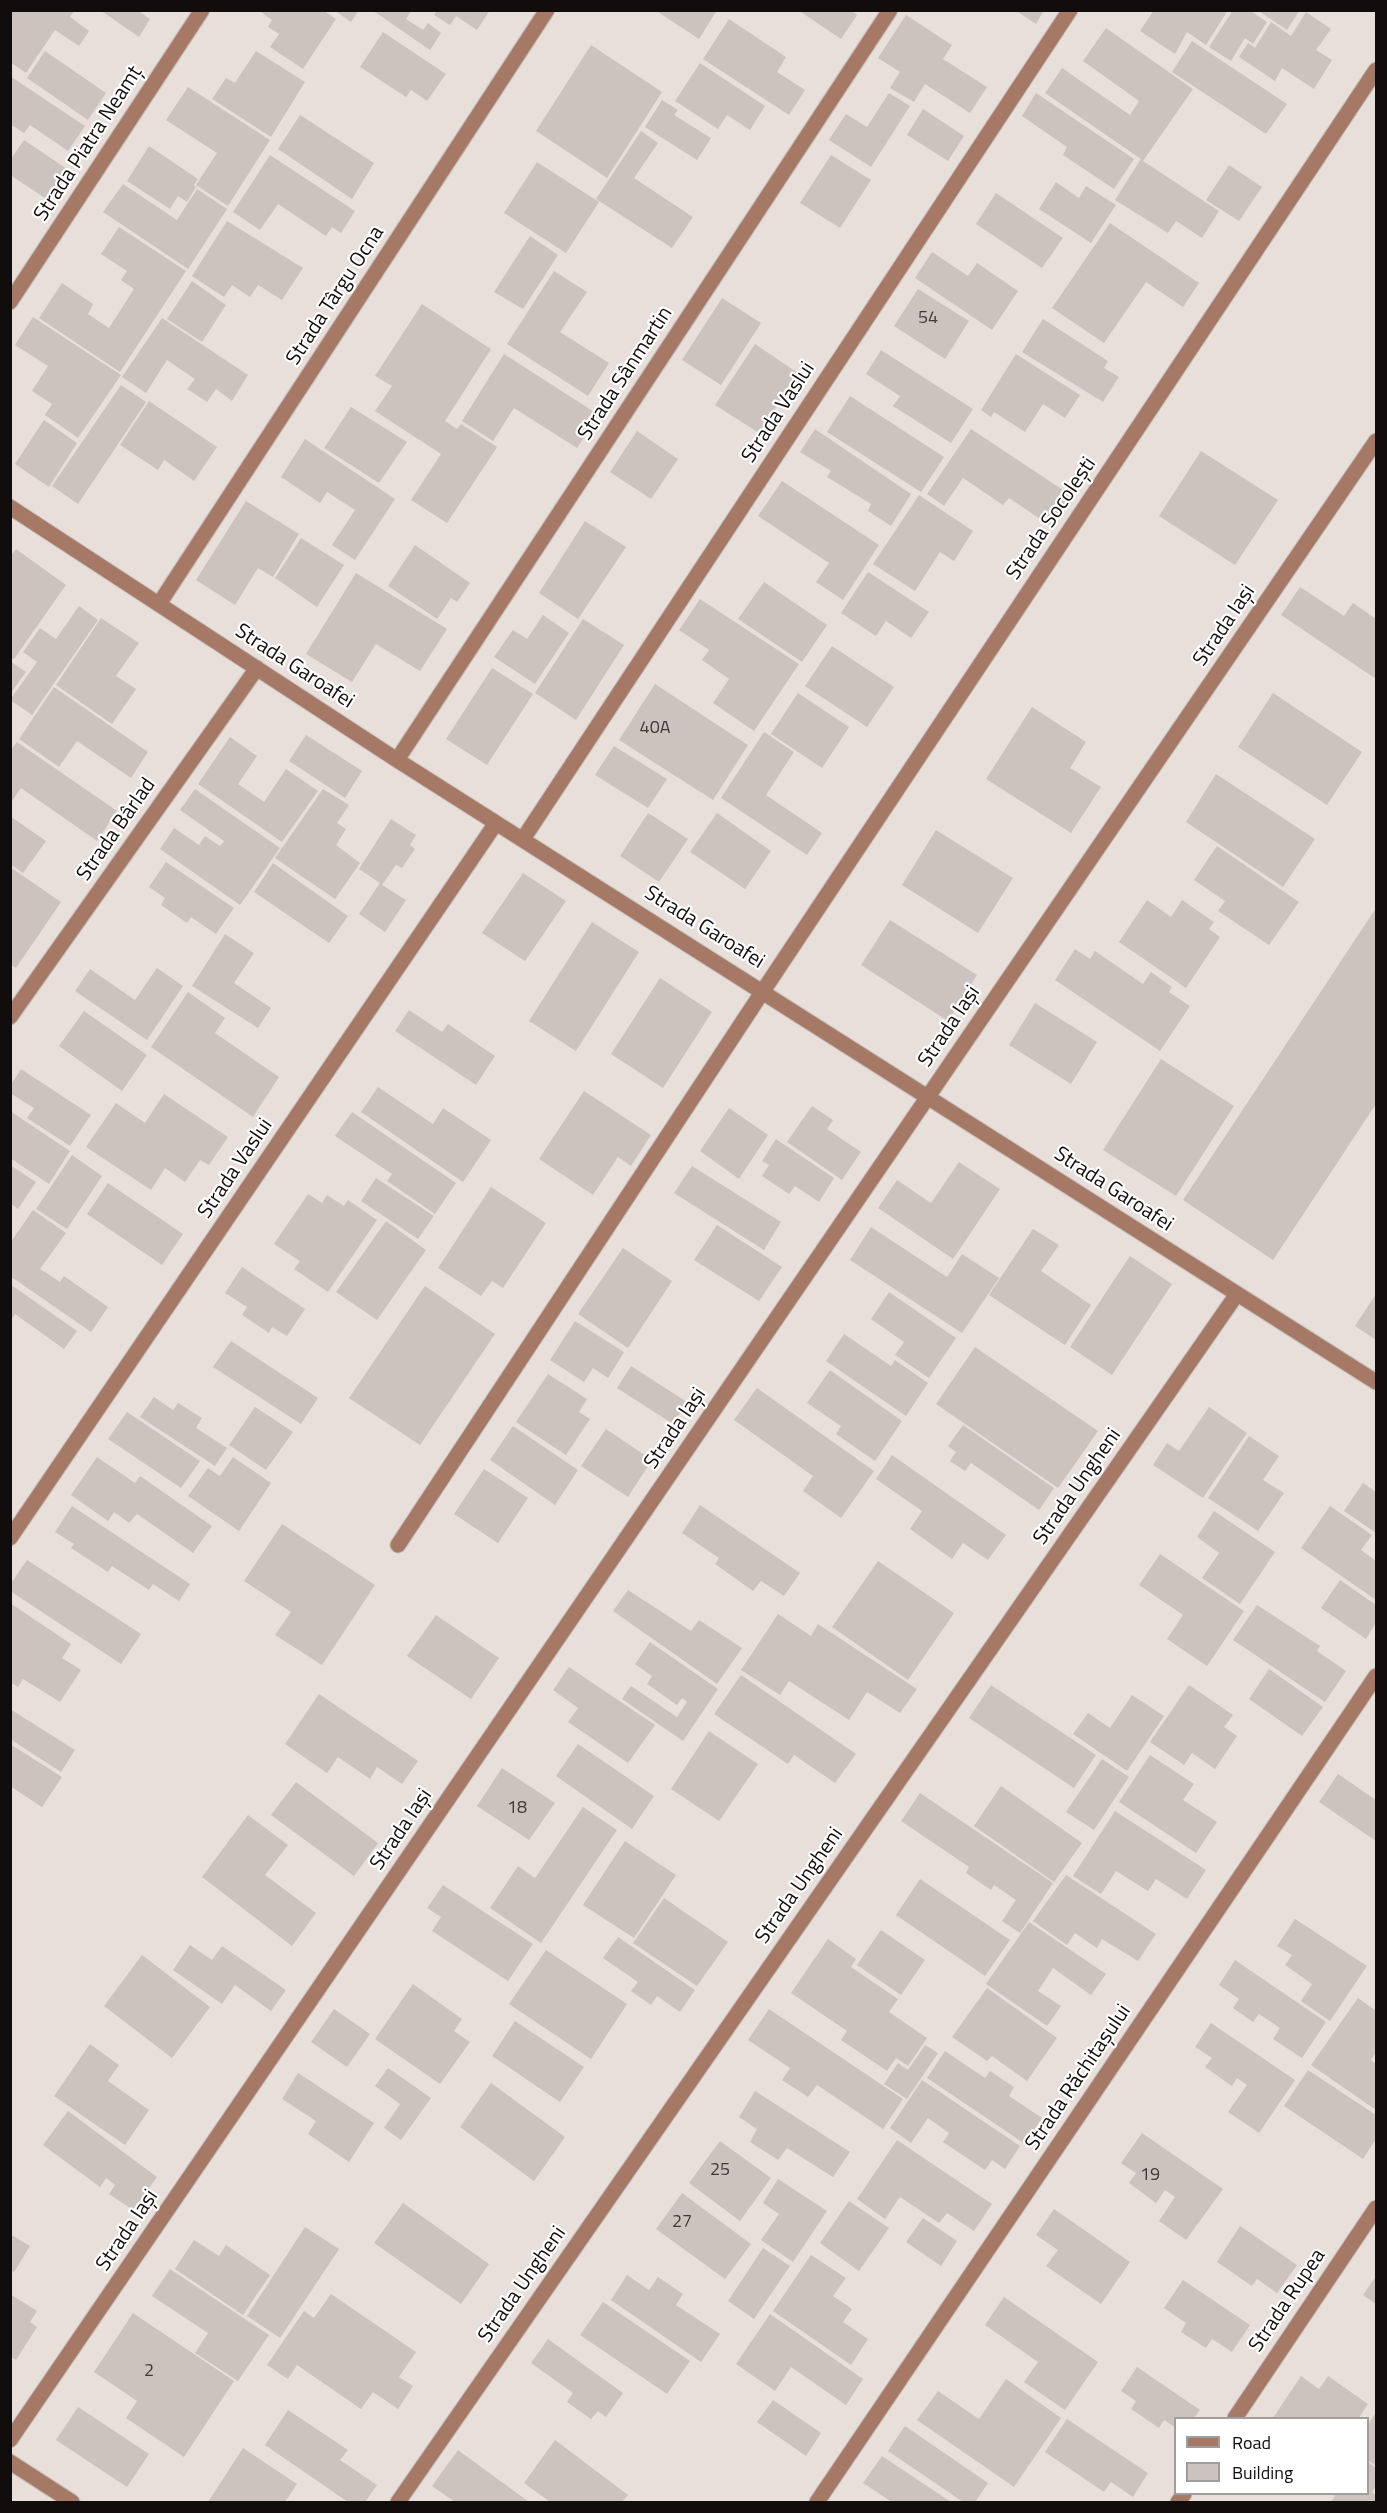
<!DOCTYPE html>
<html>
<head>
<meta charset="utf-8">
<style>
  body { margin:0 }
  #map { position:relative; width:1387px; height:2513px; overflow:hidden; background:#e8deda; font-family:"Titillium Web",sans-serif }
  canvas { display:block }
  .frame { position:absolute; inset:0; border:12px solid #100d0c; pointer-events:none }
  .legend { position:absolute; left:1174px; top:2417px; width:195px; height:78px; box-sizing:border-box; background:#fff; border:2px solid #9f9e9e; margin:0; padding:8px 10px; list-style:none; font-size:18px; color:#100d0c }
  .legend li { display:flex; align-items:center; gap:12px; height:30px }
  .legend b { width:30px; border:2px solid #9f9e9e }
</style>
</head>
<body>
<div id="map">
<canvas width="1387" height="2513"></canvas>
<div class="frame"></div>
<ul class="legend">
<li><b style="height:8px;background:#a67967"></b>Road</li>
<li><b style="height:16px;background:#ccc3bf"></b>Building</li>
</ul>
</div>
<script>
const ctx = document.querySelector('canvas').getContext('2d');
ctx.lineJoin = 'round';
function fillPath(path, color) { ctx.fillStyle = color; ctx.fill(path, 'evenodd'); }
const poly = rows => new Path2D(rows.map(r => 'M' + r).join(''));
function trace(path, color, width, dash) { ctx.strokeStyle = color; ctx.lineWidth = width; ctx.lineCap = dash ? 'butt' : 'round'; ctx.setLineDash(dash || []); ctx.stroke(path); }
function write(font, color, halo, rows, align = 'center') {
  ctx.font = font + ' "Titillium Web",sans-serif'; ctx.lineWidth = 4.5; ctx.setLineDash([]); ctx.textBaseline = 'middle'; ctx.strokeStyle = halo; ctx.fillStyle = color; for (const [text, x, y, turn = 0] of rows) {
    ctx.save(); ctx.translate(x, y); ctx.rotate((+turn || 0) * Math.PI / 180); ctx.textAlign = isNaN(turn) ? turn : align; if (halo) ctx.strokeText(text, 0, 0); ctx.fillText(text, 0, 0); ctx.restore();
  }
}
fillPath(poly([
  [10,10,75,10,70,17,89,31,79,46,55,30,26,73,10,62],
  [100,10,137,10,150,19,139,37],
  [258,10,323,10,336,19,303,69,270,47,279,34,268,27,272,20],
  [334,10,359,10,351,22],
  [372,10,412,10,406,19,423,30,428,23,441,33,430,50],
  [437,10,490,10,477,30,456,16,450,25,434,15],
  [655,10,717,10,699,39],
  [798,10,850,10,857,15,841,39],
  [1015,10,1044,10,1036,24],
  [1154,10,1228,10,1206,45,1187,32,1175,54,1140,31],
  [1233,10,1249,10,1267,22,1253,44,1245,38,1231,61,1209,47],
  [1257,10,1300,10,1287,30],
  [1306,12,1331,29,1316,50,1332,60,1314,89,1282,68,1275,81,1239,57,1248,43,1255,48,1271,22,1291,36],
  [906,15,952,45,943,59,987,87,970,113,925,84,914,102,890,88,900,72,878,58],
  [729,19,786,57,777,72,805,90,789,115,703,59],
  [1106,28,1193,89,1143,161,1219,211,1202,238,1176,221,1168,233,1115,200,1141,159,1045,93,1062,68,1130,115,1139,101,1083,61],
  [383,32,446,74,427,101,411,90,406,97,360,67],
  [1192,41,1287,104,1266,134,1172,72],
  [591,45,662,92,607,178,536,131],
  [45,51,106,93,88,120,27,78],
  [256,51,305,82,271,137,212,99,226,78,235,83],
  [700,63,765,106,750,130,727,115,718,129,675,101],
  [10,76,85,126,68,151,30,125,24,133,10,124],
  [188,87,270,140,228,206,196,185,217,153,166,120],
  [889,93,910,106,871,167,829,140,846,114,867,127],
  [1036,93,1134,159,1114,189,1063,155,1067,147,1022,116],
  [662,100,678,110,674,115,711,138,697,160,645,127],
  [923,109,964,136,948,161,907,135],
  [300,115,374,163,352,199,278,149],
  [641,131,658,143,634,178,693,217,672,248,596,199],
  [24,140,67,169,48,200,10,175,10,160],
  [149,146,198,179,194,185,196,187,187,202,178,196,170,209,127,181],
  [270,155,355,211,341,233,332,227,326,236,278,204,260,230,233,212],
  [831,155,871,180,840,228,800,203],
  [537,162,599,202,566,253,504,213],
  [1229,165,1262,187,1239,221,1206,200],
  [1056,182,1079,198,1086,186,1116,205,1091,243,1039,209],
  [123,184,177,220,197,189,227,209,188,269,103,212],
  [996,193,1063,238,1042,268,976,224],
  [227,221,303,268,282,300,258,285,250,297,232,285,224,297,192,276],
  [1110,223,1199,283,1183,307,1146,282,1104,343,1052,308],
  [119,227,186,271,120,372,39,318,62,283,93,304,88,314,109,328,134,289,121,280,127,271,101,254],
  [530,236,558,255,523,309,494,292],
  [932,252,968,276,977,263,1018,291,992,330,915,278],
  [554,271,587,292,560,332,609,363,588,396,507,344],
  [192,281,226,305,202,342,167,319],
  [918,289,969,321,945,359,894,326],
  [722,298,761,323,721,385,682,360],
  [422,304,491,349,445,421,457,429,461,424,497,447,447,523,411,500,441,454,375,411,392,386,375,376],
  [33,317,121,375,78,438,45,415,52,404,32,391,48,366,15,345],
  [162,318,248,375,232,401,216,389,207,402,187,389,195,379,167,360,146,393,122,377],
  [1043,319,1108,361,1104,368,1119,377,1103,402,1022,352],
  [755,344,798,373,759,433,715,405],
  [881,350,973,409,951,443,893,406,900,396,866,374],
  [504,354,599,415,577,448,514,408,493,441,462,421],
  [1016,354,1080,395,1065,418,1043,404,1025,432,994,412,991,417,981,410],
  [121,385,146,402,78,504,52,486],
  [850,396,944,457,921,492,827,432],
  [149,401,217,447,194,481,164,460,158,470,120,445],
  [351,407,407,442,379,483,324,448],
  [44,420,77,443,49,487,15,464],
  [815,429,911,494,891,526,868,511,871,504,827,477,831,471,800,452],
  [971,429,1072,496,1052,527,1009,498,1003,505,963,478,944,506,927,494],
  [637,431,678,459,651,499,610,472],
  [305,439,395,499,355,560,332,545,355,510,327,492,320,503,281,477],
  [1201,451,1278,500,1235,565,1159,516],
  [782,481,879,545,843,600,816,582,829,563,758,516],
  [919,495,973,531,954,561,940,552,915,591,873,564],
  [246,501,299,534,273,577,258,568,235,605,196,580],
  [585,521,626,547,578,619,539,593],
  [301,538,344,565,317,607,275,578],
  [415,545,470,583,457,602,451,598,437,619,388,586],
  [16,549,66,585,14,659,10,657,10,557],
  [868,572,929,612,911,638,886,621,876,636,841,613],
  [356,573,447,629,420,671,376,644,352,682,306,654],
  [764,582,827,625,802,662,738,619],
  [1300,587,1344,616,1353,603,1376,619,1376,679,1281,615],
  [700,599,799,664,754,731,713,703,729,679,702,660,709,650,679,630],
  [79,606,98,620,32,715,10,700,37,662,23,652,40,628,56,639],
  [543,615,569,633,535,684,494,657,513,630,527,639],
  [101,618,139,643,116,676,136,689,112,724,56,685],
  [583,619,624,645,576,720,535,693],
  [832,646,894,687,867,727,805,686],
  [10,661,26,672,10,694],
  [492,668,533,694,487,765,446,739],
  [655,684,748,745,713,800,619,740],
  [54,687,148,752,131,778,77,741,59,767,19,739],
  [798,693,849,727,822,768,771,734],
  [1273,693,1362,752,1327,805,1238,747],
  [1032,707,1086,742,1070,768,1101,787,1071,833,986,779],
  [764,732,794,752,766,795,822,833,807,855,721,798],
  [306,735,362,771,345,798,289,761],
  [230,737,257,756,238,784,264,802,286,769,318,791,282,842,198,784],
  [17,742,117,811,97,841,21,788,10,804,10,751],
  [614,746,667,779,648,808,595,775],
  [1216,774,1315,839,1283,887,1186,822],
  [195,789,280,848,240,905,160,849,174,828,199,845,205,836,220,846,224,841,180,810],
  [323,789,349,805,337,823,346,829,336,845,360,863,335,899,275,858],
  [648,813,688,839,659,882,620,856],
  [717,813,771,851,745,889,690,852],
  [10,816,46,841,23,873,10,864],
  [391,819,416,835,410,845,415,849,402,868,396,865,382,885,406,900,385,932,359,914,380,883,359,869],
  [936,830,1013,878,978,933,902,885],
  [1217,846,1299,902,1269,945,1218,911,1225,901,1194,880],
  [166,862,234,908,216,934,191,917,187,923,161,905,165,898,149,887],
  [273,863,348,916,329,943,254,892],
  [10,867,61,902,16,968,10,964],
  [523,873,566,901,525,961,482,933],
  [1147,900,1171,917,1182,900,1214,922,1209,929,1220,937,1186,988,1119,942],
  [1376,908,1376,1104,1273,1260,1183,1200],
  [890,920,977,975,948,1021,861,965],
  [592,922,639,952,576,1051,529,1021],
  [225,934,254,953,234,983,271,1008,258,1028,192,986],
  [1075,949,1090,959,1095,951,1143,984,1151,972,1172,987,1169,992,1190,1006,1160,1051,1055,980],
  [157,968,183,986,147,1040,75,991,90,969,135,1000],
  [660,978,712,1012,663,1088,611,1054],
  [188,992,225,1018,215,1033,279,1077,253,1117,151,1047],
  [1035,1003,1097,1042,1071,1084,1009,1045],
  [409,1010,442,1032,448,1024,495,1056,476,1085,395,1031],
  [84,1011,147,1055,122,1091,59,1046],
  [1161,1059,1234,1106,1176,1196,1103,1150],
  [21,1069,91,1115,70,1146,27,1118,34,1108,10,1093,10,1086],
  [378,1087,433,1124,443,1108,491,1140,463,1182,361,1112],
  [584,1091,651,1135,631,1166,618,1157,593,1195,539,1159],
  [164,1094,228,1137,209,1165,200,1160,185,1182,165,1168,151,1190,86,1147,116,1103,145,1123],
  [812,1106,833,1120,827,1129,861,1152,842,1180,787,1142],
  [729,1108,768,1135,739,1179,700,1151],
  [10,1111,70,1151,49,1184,10,1158],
  [352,1112,456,1183,435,1214,387,1181,392,1174,335,1136],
  [776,1139,834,1178,819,1202,795,1186,789,1194,762,1176,769,1165,762,1161],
  [72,1155,102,1176,67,1229,36,1209],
  [959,1162,1000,1189,953,1259,878,1208,897,1180,931,1203],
  [10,1165,36,1182,18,1209,10,1203],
  [692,1166,781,1222,764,1250,674,1193],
  [376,1178,434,1216,418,1239,361,1201],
  [108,1183,183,1234,162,1265,87,1214],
  [491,1187,546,1223,503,1288,492,1281,481,1296,438,1268],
  [308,1194,322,1203,327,1195,344,1206,348,1200,377,1220,328,1292,294,1269,300,1261,274,1244],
  [33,1210,66,1233,40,1269,60,1282,64,1276,108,1307,91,1332,10,1276,10,1243],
  [386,1221,426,1250,377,1320,336,1292],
  [717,1225,782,1267,759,1301,694,1260],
  [871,1227,947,1277,962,1254,999,1278,962,1333,850,1260],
  [1033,1229,1059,1245,1041,1271,1091,1305,1065,1345,989,1295],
  [623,1248,672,1281,628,1348,578,1314],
  [1130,1256,1172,1284,1112,1375,1070,1347],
  [242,1267,305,1309,287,1336,272,1327,269,1333,242,1315,247,1307,225,1293],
  [10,1284,77,1331,64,1349,15,1314,10,1321],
  [425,1286,495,1334,420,1445,349,1398],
  [889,1292,956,1338,929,1378,895,1355,904,1342,871,1319],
  [1376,1294,1376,1340,1355,1326],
  [575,1321,624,1352,608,1378,593,1368,584,1382,550,1360],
  [844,1334,891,1366,895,1360,928,1383,906,1416,826,1361],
  [231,1341,318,1398,301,1424,213,1367],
  [975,1347,1098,1431,1058,1488,936,1404],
  [631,1366,687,1402,673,1424,617,1388],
  [830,1370,902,1421,875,1461,836,1434,841,1426,807,1403],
  [548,1374,587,1399,579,1412,590,1419,566,1455,516,1422],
  [757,1388,874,1471,841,1518,803,1491,813,1476,734,1420],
  [154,1397,173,1410,178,1403,202,1418,196,1428,227,1448,215,1466,140,1417],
  [255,1407,293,1432,266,1470,229,1445],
  [1209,1407,1247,1433,1203,1498,1153,1465,1167,1443,1179,1451],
  [127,1412,200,1461,181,1488,108,1439],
  [963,1425,1054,1488,1039,1510,971,1463,965,1471,950,1461,956,1452,948,1446],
  [513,1426,578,1470,555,1505,490,1460],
  [606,1429,652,1460,628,1497,581,1466],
  [1249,1436,1279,1456,1263,1480,1284,1493,1258,1531,1208,1498],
  [892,1455,1006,1535,988,1560,963,1543,952,1559,910,1529,922,1511,876,1479],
  [97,1457,135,1483,140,1476,212,1526,193,1553,137,1514,129,1523,114,1512,108,1521,71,1495],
  [233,1457,271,1483,239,1531,188,1496,208,1468,220,1476],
  [484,1469,528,1498,498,1543,454,1514],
  [1363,1483,1376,1492,1376,1533,1344,1511],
  [700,1505,800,1573,784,1596,761,1581,753,1591,715,1564,719,1558,682,1533],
  [72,1506,190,1584,179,1601,153,1584,149,1590,112,1566,108,1572,71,1548,74,1544,55,1532],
  [1330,1506,1372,1535,1361,1550,1376,1561,1376,1600,1301,1548],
  [1214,1511,1275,1552,1240,1604,1202,1578,1219,1553,1197,1537],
  [282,1524,375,1585,322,1665,275,1635,291,1612,244,1581],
  [1160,1554,1244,1611,1207,1666,1167,1639,1183,1615,1139,1585],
  [27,1560,141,1634,121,1664,10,1591,10,1585],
  [878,1561,954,1613,908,1680,832,1627],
  [1340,1580,1376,1605,1376,1623,1366,1639,1321,1608],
  [628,1590,691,1631,699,1620,742,1648,717,1684,613,1611],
  [10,1603,71,1644,62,1658,81,1670,60,1702,23,1679,18,1687,10,1682],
  [1257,1605,1320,1646,1317,1651,1346,1671,1325,1702,1233,1640],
  [778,1614,811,1636,818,1624,917,1689,900,1713,867,1692,849,1720,789,1681,780,1695,741,1670],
  [436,1615,499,1658,471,1699,407,1656],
  [650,1642,718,1689,683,1741,622,1699,631,1686,677,1717,687,1702,682,1698,677,1705,647,1684,652,1676,635,1664],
  [569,1667,655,1725,628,1763,568,1722,578,1708,553,1690],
  [1269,1669,1323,1707,1302,1736,1249,1699],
  [741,1675,856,1754,835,1783,794,1755,788,1764,714,1714],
  [991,1685,1096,1755,1074,1788,969,1718],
  [1189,1685,1233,1715,1224,1727,1237,1736,1215,1769,1192,1753,1184,1765,1150,1742],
  [319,1694,418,1761,402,1784,377,1767,370,1779,338,1757,327,1773,285,1744],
  [1132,1695,1164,1716,1127,1771,1073,1734,1088,1713,1110,1728],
  [10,1709,75,1750,61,1772,10,1739],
  [709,1731,758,1764,719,1821,671,1789],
  [10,1744,62,1777,42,1807,10,1786],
  [578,1744,654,1796,632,1829,556,1776],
  [1150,1755,1194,1784,1183,1800,1217,1822,1196,1853,1119,1802],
  [1102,1759,1129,1777,1094,1830,1066,1812],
  [502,1768,555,1803,529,1840,477,1806],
  [1338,1774,1376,1800,1376,1841,1319,1802],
  [296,1782,378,1843,354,1876,271,1815],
  [1001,1786,1082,1843,1054,1882,974,1826],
  [920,1793,1053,1883,1020,1933,1002,1921,1016,1900,994,1885,991,1890,966,1873,969,1867,901,1821],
  [583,1807,617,1830,541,1943,490,1908,518,1866,535,1878],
  [1115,1811,1206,1870,1187,1899,1156,1879,1148,1891,1116,1871,1101,1894,1073,1876],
  [248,1815,288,1845,265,1875,316,1913,292,1946,202,1877],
  [625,1841,676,1875,634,1938,583,1905],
  [1066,1875,1156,1934,1138,1961,1102,1939,1097,1948,1075,1933,1067,1945,1033,1921],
  [920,1879,1010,1940,985,1976,896,1915],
  [443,1885,533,1944,508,1981,432,1931,441,1917,427,1908],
  [664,1898,728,1942,697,1986,633,1943],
  [1295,1919,1367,1966,1330,2021,1301,2001,1312,1984,1285,1965,1292,1955,1277,1946],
  [1029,1922,1106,1974,1091,1995,1053,1968,1038,1991,1061,2006,1047,2026,986,1984],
  [881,1930,925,1960,901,1995,857,1965],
  [618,1937,695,1990,680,2012,657,1996,651,2005,631,1991,638,1982,603,1958],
  [828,1939,856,1959,851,1967,898,1999,889,2012,927,2038,908,2066,896,2058,887,2071,841,2040,847,2031,791,1993],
  [190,1945,212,1960,222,1946,286,1990,271,2011,235,1985,222,2004,173,1970],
  [546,1950,627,2004,591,2059,509,2004],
  [142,1955,210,2007,172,2058,104,2006],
  [1235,1960,1326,2022,1302,2058,1273,2039,1280,2028,1259,2014,1253,2022,1233,2008,1239,1999,1219,1985],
  [413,1984,462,2019,454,2031,470,2042,440,2084,375,2039],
  [987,1988,1057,2038,1027,2081,992,2056,987,2061,952,2037],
  [1358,1998,1376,2011,1376,2052,1371,2060,1376,2064,1376,2110,1311,2065],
  [334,2009,370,2034,347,2067,311,2042],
  [769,2009,903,2099,883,2129,817,2085,808,2097,782,2080,790,2068,748,2040],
  [515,2021,584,2067,560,2102,492,2056],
  [1211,2023,1295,2080,1259,2133,1228,2112,1247,2085,1237,2078,1232,2086,1205,2067,1212,2058,1195,2047],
  [90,2044,119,2065,108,2081,149,2110,125,2145,54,2096],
  [925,2045,938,2053,907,2099,884,2084,898,2063,908,2070],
  [945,2051,985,2078,990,2071,1014,2087,1009,2096,1042,2118,1025,2144,927,2078],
  [388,2068,431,2098,401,2140,384,2128,400,2104,375,2086],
  [1308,2070,1376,2115,1376,2139,1363,2159,1284,2106],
  [298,2073,374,2123,349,2162,308,2134,316,2121,282,2099],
  [922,2080,1020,2146,1005,2169,992,2160,985,2170,943,2142,949,2133,928,2118,911,2143,890,2128],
  [491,2083,565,2137,534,2181,460,2127],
  [755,2091,850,2152,833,2177,787,2148,778,2160,750,2142,757,2129,739,2117],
  [68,2111,157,2177,133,2210,109,2194,115,2185,106,2178,100,2187,43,2145],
  [1142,2133,1223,2189,1186,2240,1159,2221,1175,2197,1165,2190,1156,2203,1129,2183,1136,2173,1121,2163],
  [897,2140,992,2204,974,2231,947,2213,939,2223,900,2197,885,2219,857,2199],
  [720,2141,771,2178,740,2221,689,2183],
  [778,2179,827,2211,793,2262,761,2240,779,2214,763,2203],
  [682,2193,751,2244,725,2279,656,2229],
  [849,2201,889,2228,859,2271,820,2243],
  [403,2203,489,2264,461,2304,374,2243],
  [1054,2209,1130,2262,1101,2304,1046,2266,1058,2250,1036,2235],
  [923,2218,957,2241,941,2266,906,2242],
  [1240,2226,1297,2265,1277,2293,1257,2279,1252,2286,1217,2262],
  [305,2227,339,2249,280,2338,247,2316],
  [10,2234,30,2246,14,2272,10,2270],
  [194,2240,219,2256,226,2245,270,2275,243,2315,175,2269],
  [763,2248,790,2266,754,2319,728,2301],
  [811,2255,846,2278,833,2296,852,2309,843,2322,868,2339,851,2365,773,2311],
  [170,2269,269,2335,238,2381,195,2353,208,2333,152,2296],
  [627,2275,649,2290,658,2277,683,2294,676,2305,720,2334,701,2362,611,2300],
  [1376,2276,1376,2304,1363,2295],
  [1183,2280,1250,2325,1232,2352,1212,2339,1206,2348,1181,2332,1186,2323,1164,2308],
  [10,2294,37,2311,30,2322,37,2327,16,2360,10,2356],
  [331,2294,416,2352,399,2377,413,2386,398,2409,373,2392,361,2409,297,2365,288,2379,267,2365,304,2311,314,2318],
  [1004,2297,1098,2362,1065,2410,1024,2382,1038,2362,985,2325],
  [603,2302,690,2361,667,2394,580,2335],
  [133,2313,234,2381,184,2457,126,2418,137,2401,94,2372],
  [770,2314,863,2379,846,2405,791,2367,775,2391,736,2364],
  [548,2339,623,2393,606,2417,598,2411,591,2419,567,2402,573,2393,531,2363],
  [1137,2367,1200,2410,1194,2418,1176,2418,1176,2428,1164,2420,1159,2428,1131,2409,1136,2401,1121,2391],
  [1301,2376,1319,2389,1328,2376,1368,2404,1359,2418,1273,2418],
  [1006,2379,1061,2418,1014,2487,917,2420,938,2391,979,2419],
  [773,2400,821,2433,806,2456,757,2422],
  [78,2407,149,2454,127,2487,56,2440],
  [288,2410,348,2450,340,2460,377,2485,365,2502,348,2502,265,2445],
  [1376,2412,1376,2466,1368,2460,1368,2425],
  [1067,2419,1148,2473,1133,2497,1111,2482,1104,2492,1045,2452],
  [905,2426,988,2483,975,2502,963,2502,888,2451],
  [555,2440,628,2495,622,2502,550,2502,524,2483],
  [243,2448,297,2484,285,2502,208,2502],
  [458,2450,529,2502,455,2502,432,2486],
  [882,2456,951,2502,892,2502,863,2483],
  [1368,2462,1376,2468,1376,2486,1372,2492,1376,2496,1376,2502,1331,2502,1335,2496,1331,2494,1368,2494]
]), '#ccc3bf');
const minor = poly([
  [10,302,202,10],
  [10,507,397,760,1376,1382],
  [159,604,547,10],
  [397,760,890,10],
  [523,839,1070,10],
  [10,1017,257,668],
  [10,1538,496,823],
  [398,1545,763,991,1376,70],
  [1235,2418,1376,2208],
  [10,2440,1376,441],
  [10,2462,72,2502],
  [398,2502,1237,1294],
  [817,2502,1376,1676],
  [1178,2502,1184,2494]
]);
trace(minor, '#c5bdb9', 17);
trace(minor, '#a67967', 15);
write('18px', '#3f3a39', null, [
  ["54",928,319],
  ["40A",655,729],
  ["18",517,1809],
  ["25",720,2171],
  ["19",1150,2176],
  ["27",682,2223],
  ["2",149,2372]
]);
write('21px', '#100d0c', '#fff', [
  ["Strada Piatra Neamț",89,144,-57],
  ["Strada Târgu Ocna",336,296,-57],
  ["Strada Sânmartin",626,374,-57],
  ["Strada Vaslui",779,413,-57],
  ["Strada Socolești",1052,519,-56],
  ["Strada Iași",1225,626,-56],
  ["Strada Garoafei",294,667,33],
  ["Strada Bârlad",117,830,-55],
  ["Strada Garoafei",704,928,32],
  ["Strada Iași",950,1027,-56],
  ["Strada Vaslui",236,1169,-56],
  ["Strada Garoafei",1113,1190,33],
  ["Strada Iași",676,1429,-56],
  ["Strada Ungheni",1078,1487,-55],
  ["Strada Iași",402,1830,-56],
  ["Strada Ungheni",800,1886,-55],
  ["Strada Răchitașului",1079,2078,-56],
  ["Strada Iași",128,2231,-56],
  ["Strada Ungheni",523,2285,-55],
  ["Strada Rupea",1288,2301,-56]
]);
</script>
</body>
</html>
